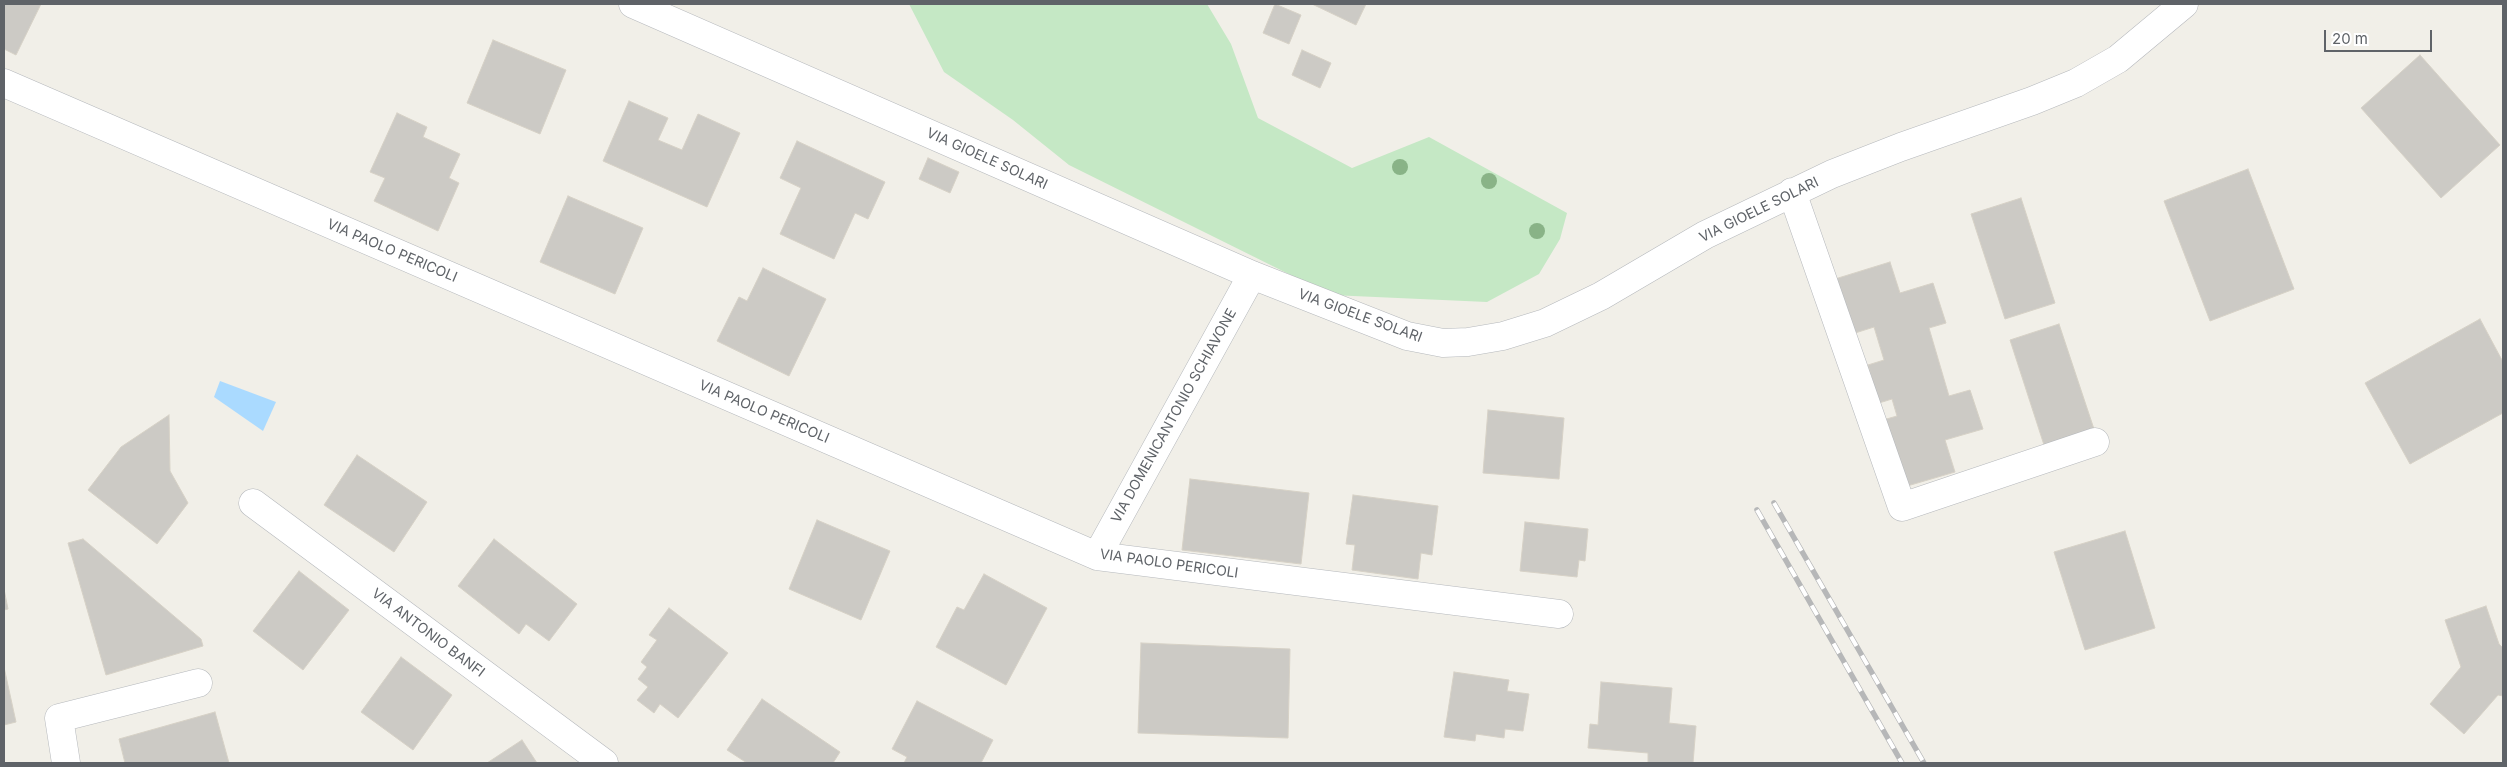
<!DOCTYPE html>
<html>
<head>
<meta charset="utf-8">
<style>
  body { margin:0 }
  #map { position:relative; width:2507px; height:767px; overflow:hidden; background:#f1efe8; font-family:Inter,sans-serif }
  canvas { display:block }
  .frame { position:absolute; inset:0; border:5px solid #5f6368; pointer-events:none }
  .scale { position:absolute; left:2324px; top:30px; width:108px; height:22px; box-sizing:border-box; border:2px solid #5f6368; border-top:0; padding-left:6px; font-size:15px; line-height:18px; white-space:nowrap; color:#5f6368; -webkit-text-stroke:4px #fff; paint-order:stroke }
</style>
</head>
<body>
<div id="map">
<canvas width="2507" height="767"></canvas>
<div class="frame"></div>
<div class="scale">20 m</div>
</div>
<script>
const ctx = document.querySelector('canvas').getContext('2d');
ctx.lineJoin = 'round';
function fillPath(path, color) { ctx.fillStyle = color; ctx.fill(path, 'evenodd'); }
const poly = rows => new Path2D(rows.map(r => 'M' + r).join(''));
function trace(path, color, width, dash) { ctx.strokeStyle = color; ctx.lineWidth = width; ctx.lineCap = dash ? 'butt' : 'round'; ctx.setLineDash(dash || []); ctx.stroke(path); }
function write(font, color, halo, rows, align = 'center') {
  ctx.font = font + ' Inter,sans-serif'; ctx.lineWidth = 4; ctx.setLineDash([]); ctx.textBaseline = 'middle'; ctx.strokeStyle = halo; ctx.fillStyle = color; for (const [text, x, y, turn = 0] of rows) {
    ctx.save(); ctx.translate(x, y); ctx.rotate((+turn || 0) * Math.PI / 180); ctx.textAlign = isNaN(turn) ? turn : align; if (halo) ctx.strokeText(text, 0, 0); ctx.fillText(text, 0, 0); ctx.restore();
  }
}
fillPath(poly([
  [909,4,1207,4,1231,44,1258,118,1352,168,1429,137,1567,213,1560,239,1539,274,1487,302,1331,295,1069,165,1013,120,944,72]
]), '#c5e8c5');
fillPath(poly([
  [220,381,276,402,263,431,214,397]
]), '#aadaff');
const building = poly([
  [4,4,41,4,16,55,4,49,4,4],
  [1275,4,1301,15,1289,44,1263,33,1275,4],
  [1312,4,1366,4,1356,25,1312,4],
  [493,40,566,70,540,134,467,103,493,40],
  [1302,50,1331,63,1320,88,1292,75,1302,50],
  [2420,55,2500,145,2441,198,2361,108,2420,55],
  [629,101,668,118,658,140,682,150,698,114,740,133,707,207,603,161,629,101],
  [397,113,427,127,423,137,460,154,449,178,459,183,438,231,374,201,385,178,370,172,397,113],
  [797,141,885,182,868,219,855,213,834,259,780,234,801,188,780,178,797,141],
  [928,158,959,172,950,193,919,179,928,158],
  [2248,169,2294,289,2210,321,2164,201,2248,169],
  [568,196,643,228,615,294,540,262,568,196],
  [2021,198,2055,303,2005,319,1971,214,2021,198],
  [1890,262,1900,293,1933,283,1946,323,1929,328,1949,396,1970,390,1983,429,1945,440,1955,472,1897,489,1876,422,1897,416,1892,399,1879,403,1868,365,1884,360,1874,327,1852,334,1835,279,1890,262],
  [763,268,826,299,789,376,717,341,739,297,747,301,763,268],
  [2480,319,2503,362,2503,413,2410,464,2365,383,2480,319],
  [2059,324,2094,429,2044,445,2010,340,2059,324],
  [1488,410,1564,418,1559,479,1483,473,1488,410],
  [169,415,170,471,188,503,157,544,88,490,121,447,169,415],
  [357,455,427,502,394,552,324,505,357,455],
  [1190,479,1309,493,1301,564,1182,550,1190,479],
  [1353,495,1438,506,1432,555,1421,553,1418,579,1352,570,1355,545,1346,544,1353,495],
  [817,520,890,551,861,620,789,589,817,520],
  [1525,522,1588,529,1585,561,1579,560,1577,577,1520,571,1525,522],
  [2125,531,2155,628,2085,650,2054,552,2125,531],
  [83,539,201,639,203,646,106,675,68,543,83,539],
  [494,539,577,604,549,641,526,624,519,634,458,586,494,539],
  [299,571,349,610,303,670,253,631,299,571],
  [984,574,1047,608,1006,685,936,647,957,607,964,610,984,574],
  [4,589,8,609,4,610,4,589],
  [2486,606,2499,644,2503,648,2503,696,2498,695,2464,734,2430,704,2461,667,2445,620,2486,606],
  [669,608,728,653,678,718,660,704,654,713,637,700,648,687,638,679,647,667,641,662,657,640,649,635,669,608],
  [1141,643,1290,649,1288,738,1138,733,1141,643],
  [401,657,452,695,413,750,361,712,401,657],
  [4,667,16,722,4,725,4,667],
  [1454,672,1509,680,1507,691,1529,694,1523,731,1505,729,1504,738,1476,734,1475,741,1444,737,1454,672],
  [1601,682,1672,688,1669,723,1696,726,1693,763,1648,763,1648,753,1588,748,1590,724,1598,725,1601,682],
  [762,699,840,752,833,763,747,763,727,750,762,699],
  [917,701,993,740,981,763,904,763,907,757,892,749,917,701],
  [215,712,229,763,125,763,119,739,215,712],
  [522,740,537,763,487,763,522,740]
]);
fillPath(building, '#cccac5');
trace(building, '#d6d1c6', 1);
const minor = poly([
  [633,4,1252,275,1407,336,1443,343,1468,342,1503,336,1545,323,1601,296,1705,235,1832,174,1901,147,2032,101,2076,83,2118,59,2184,4],
  [4,83,1097,556,1559,614],
  [1792,192,1902,507,2095,442],
  [253,503,604,763],
  [1097,556,1252,275],
  [66,763,59,718,198,683]
]);
trace(minor, '#b5b8bc', 29);
trace(minor, '#fff', 28);
const rail = poly([
  [1774,503,1924,763],
  [1757,510,1902,763]
]);
trace(rail, '#b6b7b8', 5.5);
trace(rail, '#fff', 4, [11]);
ctx.fillStyle = '#89b387';
for (const [x, y] of [
  [1400,167],
  [1489,181],
  [1537,231]
]) { ctx.beginPath(); ctx.arc(x, y, 8, 0, 2 * Math.PI); ctx.fill(); }
write('14px', '#5f6368', '#fff', [
  ["VIA GIOELE SOLARI",987,159,24],
  ["VIA GIOELE SOLARI",1759,210,-26],
  ["VIA PAOLO PERICOLI",392,251,23],
  ["VIA GIOELE SOLARI",1360,316,20],
  ["VIA PAOLO PERICOLI",764,412,23],
  ["VIA DOMENICANTONIO SCHIAVONE",1174,416,-61],
  ["VIA PAOLO PERICOLI",1169,564,8],
  ["VIA ANTONIO BANFI",428,633,37]
]);
</script>
</body>
</html>
